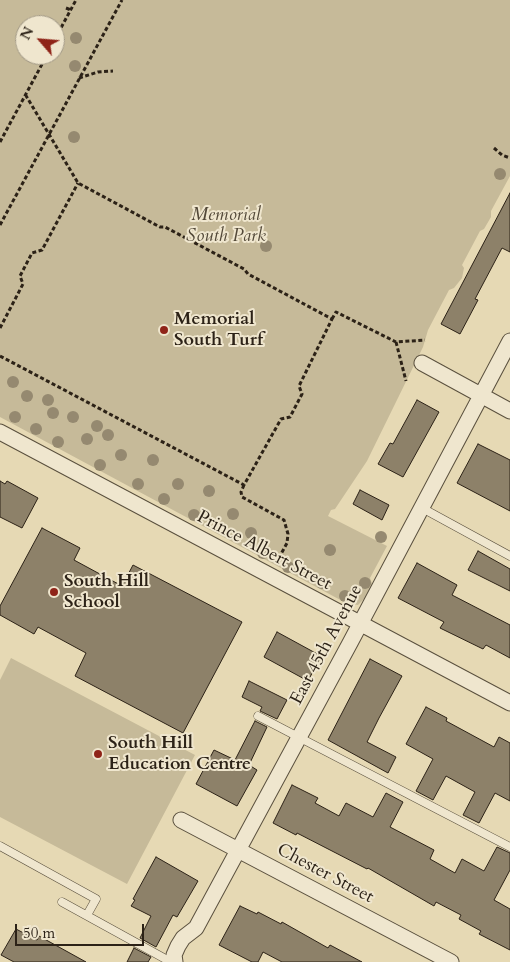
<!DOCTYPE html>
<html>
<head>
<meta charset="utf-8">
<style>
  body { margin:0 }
  #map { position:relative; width:510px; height:962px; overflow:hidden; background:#e6d9b4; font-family:Cardo,serif }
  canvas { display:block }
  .north { position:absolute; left:15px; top:15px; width:50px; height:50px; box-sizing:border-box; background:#efe6ce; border:1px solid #a19885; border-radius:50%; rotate:297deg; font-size:14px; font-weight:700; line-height:20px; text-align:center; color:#2c2217 }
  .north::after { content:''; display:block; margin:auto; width:18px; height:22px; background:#8f2418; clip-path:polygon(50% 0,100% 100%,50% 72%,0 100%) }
  .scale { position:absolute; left:15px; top:924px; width:129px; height:22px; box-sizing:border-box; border:2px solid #2c2217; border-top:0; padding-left:6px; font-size:15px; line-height:18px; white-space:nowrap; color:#2c2217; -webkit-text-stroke:4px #efe6ce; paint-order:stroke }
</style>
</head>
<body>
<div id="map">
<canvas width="510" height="962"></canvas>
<div class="north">N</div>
<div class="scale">50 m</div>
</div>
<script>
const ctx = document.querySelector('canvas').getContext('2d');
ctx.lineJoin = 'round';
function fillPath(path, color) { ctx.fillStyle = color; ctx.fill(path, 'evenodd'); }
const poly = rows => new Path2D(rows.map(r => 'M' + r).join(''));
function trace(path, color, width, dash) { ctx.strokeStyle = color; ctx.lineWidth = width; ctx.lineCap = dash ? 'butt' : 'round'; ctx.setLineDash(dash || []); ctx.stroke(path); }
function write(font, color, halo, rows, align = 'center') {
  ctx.font = font + ' Cardo,serif'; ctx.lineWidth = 4; ctx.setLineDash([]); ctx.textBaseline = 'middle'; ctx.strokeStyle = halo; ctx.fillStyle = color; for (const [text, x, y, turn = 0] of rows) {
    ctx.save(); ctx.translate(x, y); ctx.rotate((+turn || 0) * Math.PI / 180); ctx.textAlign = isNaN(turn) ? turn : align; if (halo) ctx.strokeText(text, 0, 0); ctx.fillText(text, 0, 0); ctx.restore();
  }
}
fillPath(poly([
  [0,0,510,0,510,176,491,211,491,217,484,229,480,231,462,265,464,268,462,278,454,288,449,290,428,330,423,347,367,461,335,509,331,510,328,516,387,546,370,578,373,586,366,597,358,605,346,603,0,417],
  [25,25,55,25,55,55,25,55],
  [11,658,195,755,127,884,0,817,0,680]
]), '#c6ba99');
const building = poly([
  [510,193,510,252,502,248,475,299,478,300,460,334,441,324,510,193],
  [417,400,439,412,403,477,378,464,390,443,393,444,417,400],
  [478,444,510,460,510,511,457,483,478,444],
  [0,481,5,484,7,481,38,498,22,528,0,517,0,481],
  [360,490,389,505,382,520,353,504,360,490],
  [42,528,80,548,74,560,122,586,133,565,242,622,183,733,75,676,86,653,38,627,34,634,0,615,0,606,42,528],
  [478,551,510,569,510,591,468,570,478,551],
  [417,563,457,585,452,595,510,625,510,658,486,645,483,649,440,628,444,622,398,598,417,563],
  [277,632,321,656,308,681,264,657,277,632],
  [370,659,402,676,379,718,367,742,396,757,388,773,328,740,370,659],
  [249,681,287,700,277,719,260,711,262,707,242,697,249,681],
  [426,707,447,718,446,721,494,747,499,737,510,743,510,801,495,793,479,823,463,815,475,792,446,776,433,800,416,791,433,759,406,744,426,707],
  [255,721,267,727,249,765,257,770,237,806,196,784,214,750,235,760,255,721],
  [292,785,318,798,315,803,339,816,346,803,373,817,386,793,403,802,390,827,434,850,430,859,455,873,462,859,484,871,497,847,510,853,510,870,494,900,510,909,510,950,479,934,481,931,459,919,461,915,436,902,434,906,368,868,367,869,297,833,296,835,273,823,292,785],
  [156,857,198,881,177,917,173,915,156,947,140,938,151,916,131,906,135,900,133,899,156,857],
  [240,906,257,914,258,912,281,924,282,922,328,948,330,945,362,962,282,962,263,952,258,962,252,962,219,945,240,906],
  [16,929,37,940,39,936,86,962,14,962,1,955,16,929],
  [134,948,151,957,148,962,127,962,134,948]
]);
fillPath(building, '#8d8169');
trace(building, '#2c2217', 1);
const service = poly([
  [422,508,510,556],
  [258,716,510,847],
  [0,846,96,899,87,915],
  [62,902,171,962]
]);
const minor = poly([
  [422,363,510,411],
  [0,432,510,703],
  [181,820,451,962],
  [175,962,174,955,178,946,183,938,196,928,350,643,510,341]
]);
trace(service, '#5a503e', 9);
trace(minor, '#5a503e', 17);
trace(poly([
  [66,8,71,10],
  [55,39,76,0],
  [79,78,98,72,113,71],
  [0,142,47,55],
  [494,148,502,155,510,158],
  [0,225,122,0],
  [332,319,336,312,396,342,425,340],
  [0,328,23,284,20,276,32,253,42,250,78,183],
  [396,342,406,381],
  [0,356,244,485,281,419,290,417,302,394,299,386,332,319,248,274,244,269,165,227,160,227,78,183,25,94],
  [244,485,241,492,242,497,284,520,288,534,287,543,281,554]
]), '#2c2217', 3, [4, 2.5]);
trace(service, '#efe6ce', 8);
trace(minor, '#efe6ce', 15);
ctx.fillStyle = '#958970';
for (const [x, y] of [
  [76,38],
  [75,66],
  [74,137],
  [500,174],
  [266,246],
  [13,382],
  [27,396],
  [48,400],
  [53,413],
  [15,417],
  [73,417],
  [97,426],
  [36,429],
  [108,435],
  [87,439],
  [58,442],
  [121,455],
  [153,460],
  [100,465],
  [138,484],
  [178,484],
  [209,491],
  [164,499],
  [233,514],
  [194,515],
  [251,533],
  [381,537],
  [330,550],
  [263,553],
  [288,567],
  [322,583],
  [365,583],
  [345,596]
]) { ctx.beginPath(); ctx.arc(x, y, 6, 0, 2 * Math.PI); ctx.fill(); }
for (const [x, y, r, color] of [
  [164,330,5,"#8f2418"],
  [54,592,5,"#8f2418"],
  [98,754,5,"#8f2418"]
]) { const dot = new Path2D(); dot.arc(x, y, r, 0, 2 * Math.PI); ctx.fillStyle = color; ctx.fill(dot); trace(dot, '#efe6ce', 2); }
write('italic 18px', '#524838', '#efe6ce', [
  ["Memorial",226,216],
  ["South Park",226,237]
]);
write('bold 18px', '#2c2217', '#efe6ce', [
  ["Memorial",174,320],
  ["South Turf",174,341],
  ["South Hill",64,582],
  ["School",64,603],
  ["South Hill",108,744],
  ["Education Centre",108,765]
], 'left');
write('18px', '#2c2217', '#efe6ce', [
  ["Prince Albert Street",264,551,28],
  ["East 45th Avenue",327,645,-62],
  ["Chester Street",325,874,28]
]);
</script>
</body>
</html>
